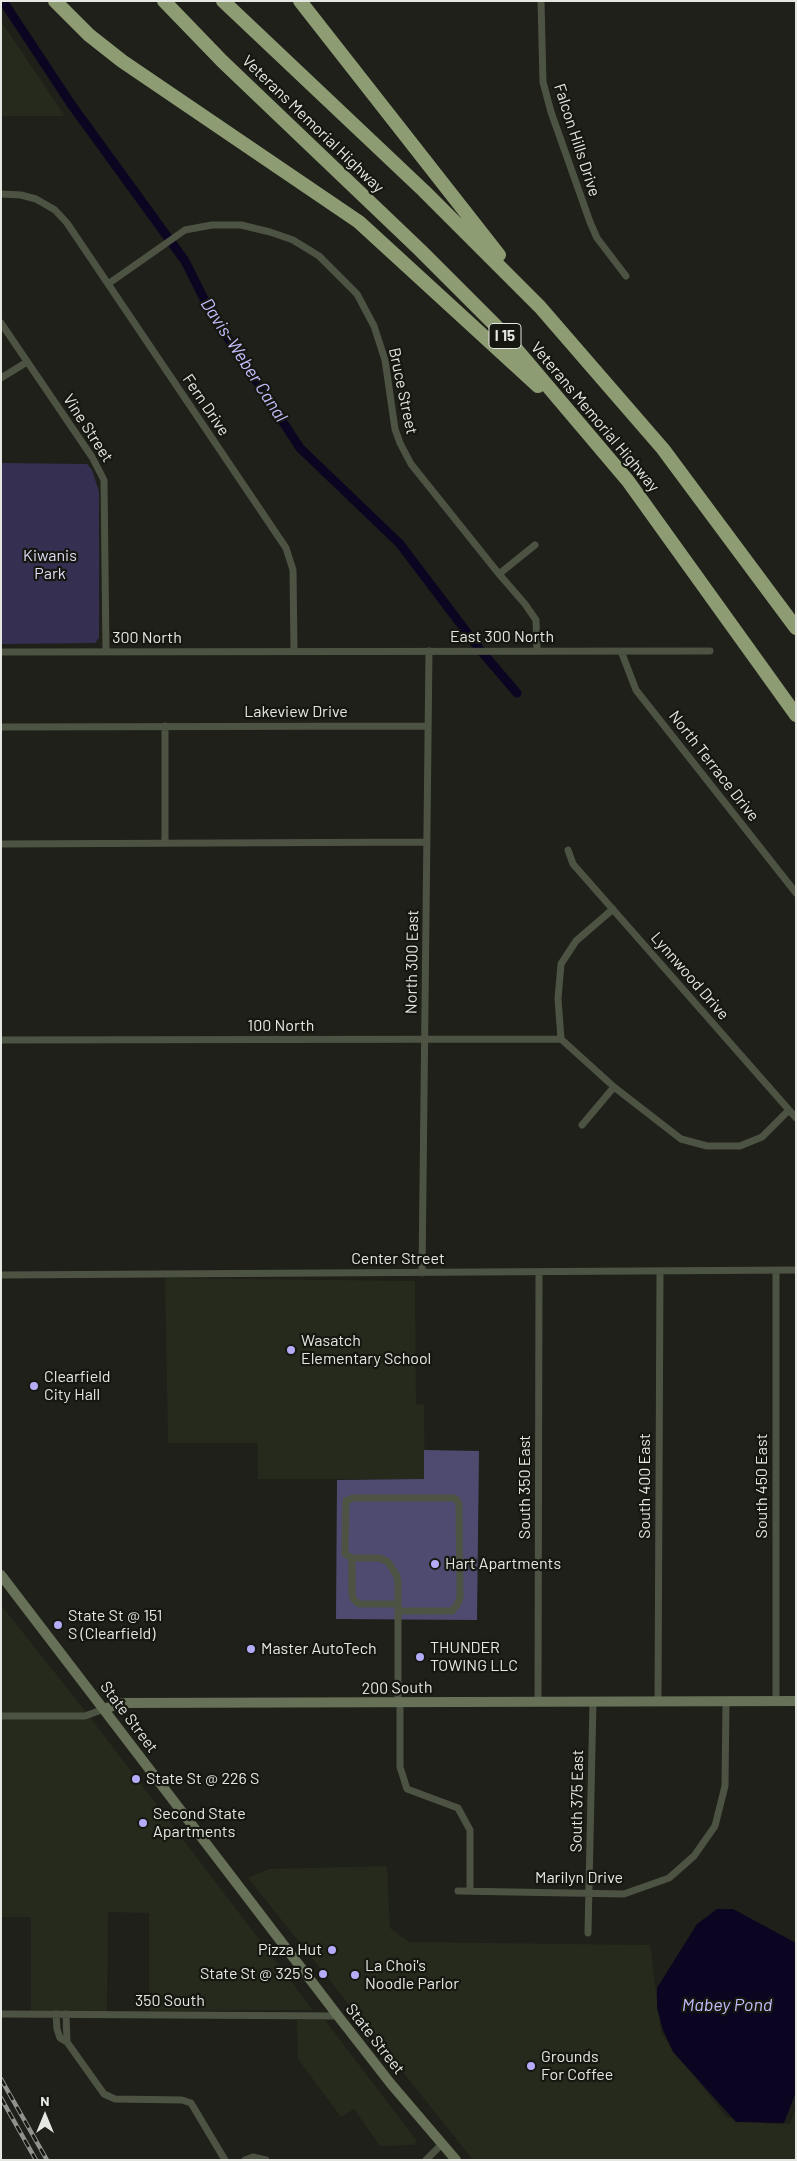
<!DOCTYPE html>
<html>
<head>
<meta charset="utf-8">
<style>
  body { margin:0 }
  #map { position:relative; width:797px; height:2161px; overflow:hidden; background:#1e2019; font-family:Barlow,sans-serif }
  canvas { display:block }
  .frame { position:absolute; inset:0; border:2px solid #e5e7e2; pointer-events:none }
  .north { position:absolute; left:20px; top:2091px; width:50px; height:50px; -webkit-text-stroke:4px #151710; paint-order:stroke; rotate:0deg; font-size:14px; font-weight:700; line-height:20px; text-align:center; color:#e5e7e2 }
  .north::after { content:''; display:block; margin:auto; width:18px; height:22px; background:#e5e7e2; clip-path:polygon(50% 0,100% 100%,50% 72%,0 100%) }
</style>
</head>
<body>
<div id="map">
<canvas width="797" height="2161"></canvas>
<div class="frame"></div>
<div class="north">N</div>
</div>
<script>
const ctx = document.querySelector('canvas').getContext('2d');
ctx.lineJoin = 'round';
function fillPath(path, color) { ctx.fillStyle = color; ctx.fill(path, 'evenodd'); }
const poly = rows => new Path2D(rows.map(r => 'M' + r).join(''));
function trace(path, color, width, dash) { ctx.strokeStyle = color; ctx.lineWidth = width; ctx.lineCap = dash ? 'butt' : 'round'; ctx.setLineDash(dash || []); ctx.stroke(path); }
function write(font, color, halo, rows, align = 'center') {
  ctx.font = font + ' Barlow,sans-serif'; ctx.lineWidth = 4.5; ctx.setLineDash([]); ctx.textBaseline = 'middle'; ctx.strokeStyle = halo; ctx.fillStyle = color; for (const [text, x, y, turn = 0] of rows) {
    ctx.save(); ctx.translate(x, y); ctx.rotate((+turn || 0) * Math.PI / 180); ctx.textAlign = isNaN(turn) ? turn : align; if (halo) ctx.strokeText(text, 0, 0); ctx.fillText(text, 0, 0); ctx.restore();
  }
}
fillPath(poly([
  [1,21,65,116,1,116],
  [165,1278,415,1281,416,1404,424,1405,425,1479,258,1479,258,1443,168,1443],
  [1,1605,83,1708,313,2010,149,2011,149,1913,108,1912,107,2012,31,2012,31,1917,1,1917],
  [387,1866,390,1928,409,1942,650,1945,661,2033,727,2118,746,2118,766,2124,790,2124,796,2108,796,2160,473,2160,248,1878,269,1869],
  [297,2020,325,2020,417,2141,414,2145,380,2146,354,2109,341,2117,298,2059]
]), '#252a1c');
fillPath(poly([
  [1,463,87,464,92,470,99,492,99,638,95,643,1,644]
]), '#353052');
fillPath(poly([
  [424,1450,479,1451,477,1620,336,1619,337,1480,424,1479]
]), '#4f4b70');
fillPath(poly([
  [717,1909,733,1909,796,1943,796,2092,784,2123,736,2122,673,2052,663,2030,657,2008,657,1988,697,1924]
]), '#0b0521');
trace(poly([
  [3,1,71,104,185,261,209,309,300,448,400,544,481,651,517,693]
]), '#0b0521', 9);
trace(poly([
  [541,1,543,82,551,112,590,222,597,238,626,276],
  [1,194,21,195,36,199,55,210,67,223,286,548,293,570,294,651],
  [108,284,185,230,212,225,241,225,270,232,293,240,319,256,357,294,374,326,385,360,395,429,400,443,411,464,499,574,525,604,536,620,537,651],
  [1,323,92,457,104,480,106,652],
  [1,378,27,362],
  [499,574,535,545],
  [621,651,636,690,796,893],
  [1,652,710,651],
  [165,726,165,843],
  [1,727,428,726],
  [1,844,427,842],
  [568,850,573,864,796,1118],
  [613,909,576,941,561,964,558,999,561,1039,614,1087,681,1139,707,1146,740,1146,762,1137,789,1110],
  [1,1040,561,1039],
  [582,1125,614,1087],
  [776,1271,776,1701],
  [422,1273,429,651],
  [1,1275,796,1270],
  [352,1558,345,1554,346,1501,353,1498,453,1498,457,1500,459,1504,460,1598,457,1605,452,1611,398,1611],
  [398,1604,359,1604,354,1600,352,1595,352,1558,380,1558,388,1562,397,1576,398,1583,398,1703],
  [538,1701,539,1272],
  [658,1701,660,1271],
  [400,1703,400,1767,407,1789,458,1808,470,1830,470,1891],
  [1,1716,85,1716,104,1709],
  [458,1891,624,1894,669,1878,694,1856,715,1826,725,1786,726,1701],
  [588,1933,593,1701],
  [1,2014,338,2016],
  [56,2014,57,2029,60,2038,67,2042,104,2094,115,2099,182,2100,191,2103,225,2160],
  [66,2014,67,2042],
  [245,2160,253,2157,266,2160],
  [426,2160,442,2144]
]), '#4d5343', 7);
trace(poly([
  [1,1575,338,2016,391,2084,456,2160],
  [104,1709,121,1703,796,1701]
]), '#677157', 10);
trace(poly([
  [55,1,89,35,122,61,359,222,538,386],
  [164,1,222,61,420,250,501,331,628,481,796,715],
  [223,1,424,191,540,307,663,449,796,628],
  [300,1,499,255]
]), '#8d9c73', 14);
const rail = poly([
  [1,2079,47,2160],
  [1,2098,36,2160]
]);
trace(rail, '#90928d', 4.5);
trace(rail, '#151710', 2.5, [8]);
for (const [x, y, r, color] of [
  [291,1350,5,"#b4acf9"],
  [34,1386,5,"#b4acf9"],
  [435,1564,5,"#b4acf9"],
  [58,1625,5,"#b4acf9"],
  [251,1649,5,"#b4acf9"],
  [420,1657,5,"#b4acf9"],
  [136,1779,5,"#b4acf9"],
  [143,1823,5,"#b4acf9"],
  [332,1950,5,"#b4acf9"],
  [323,1974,5,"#b4acf9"],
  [355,1975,5,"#b4acf9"],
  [531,2066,5,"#b4acf9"]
]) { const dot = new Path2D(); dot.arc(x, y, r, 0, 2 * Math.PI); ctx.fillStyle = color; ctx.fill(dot); trace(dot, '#151710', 2); }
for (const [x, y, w] of [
  [505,336,32]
]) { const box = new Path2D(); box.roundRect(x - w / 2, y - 12.5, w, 25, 4); ctx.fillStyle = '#151710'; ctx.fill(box); trace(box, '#e5e7e2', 1); }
write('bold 15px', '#e5e7e2', null, [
  ["I 15",505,336]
]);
write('16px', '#e5e7e2', '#151710', [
  ["Veterans Memorial Highway",313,124,44],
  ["Falcon Hills Drive",577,140,72],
  ["Bruce Street",403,391,78],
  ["Fern Drive",206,405,56],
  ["Veterans Memorial Highway",595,417,50],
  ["Vine Street",88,428,57],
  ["East 300 North",502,637],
  ["300 North",147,638],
  ["Lakeview Drive",296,712],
  ["North Terrace Drive",714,766,52],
  ["North 300 East",412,962,-89],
  ["Lynnwood Drive",690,976,49],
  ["100 North",281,1026],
  ["Center Street",398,1259],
  ["South 400 East",645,1486,-90],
  ["South 450 East",762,1486,-90],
  ["South 350 East",525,1487,-90],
  ["200 South",397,1688,-1],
  ["State Street",129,1717,53],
  ["South 375 East",577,1801,-89],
  ["Marilyn Drive",579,1878],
  ["350 South",170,2001],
  ["State Street",375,2039,52]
]);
write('16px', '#dfddf8', '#151710', [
  ["Kiwanis",50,556],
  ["Park",50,574]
]);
write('16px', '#e5e7e2', '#151710', [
  ["Wasatch",301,1341],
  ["Elementary School",301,1359],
  ["Clearfield",44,1377],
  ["City Hall",44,1395],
  ["Hart Apartments",445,1564],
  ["State St @ 151",68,1616],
  ["S (Clearfield)",68,1634],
  ["THUNDER",430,1648],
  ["TOWING LLC",430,1666],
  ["Master AutoTech",261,1649],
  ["State St @ 226 S",146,1779],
  ["Second State",153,1814],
  ["Apartments",153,1832],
  ["Pizza Hut",322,1950,"right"],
  ["La Choi's",365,1966],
  ["Noodle Parlor",365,1984],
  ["State St @ 325 S",313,1974,"right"],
  ["Grounds",541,2057],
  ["For Coffee",541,2075]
], 'left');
write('italic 18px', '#c4befe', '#151710', [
  ["Davis-Weber Canal",244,360,57],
  ["Mabey Pond",727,2005]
]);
</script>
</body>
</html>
